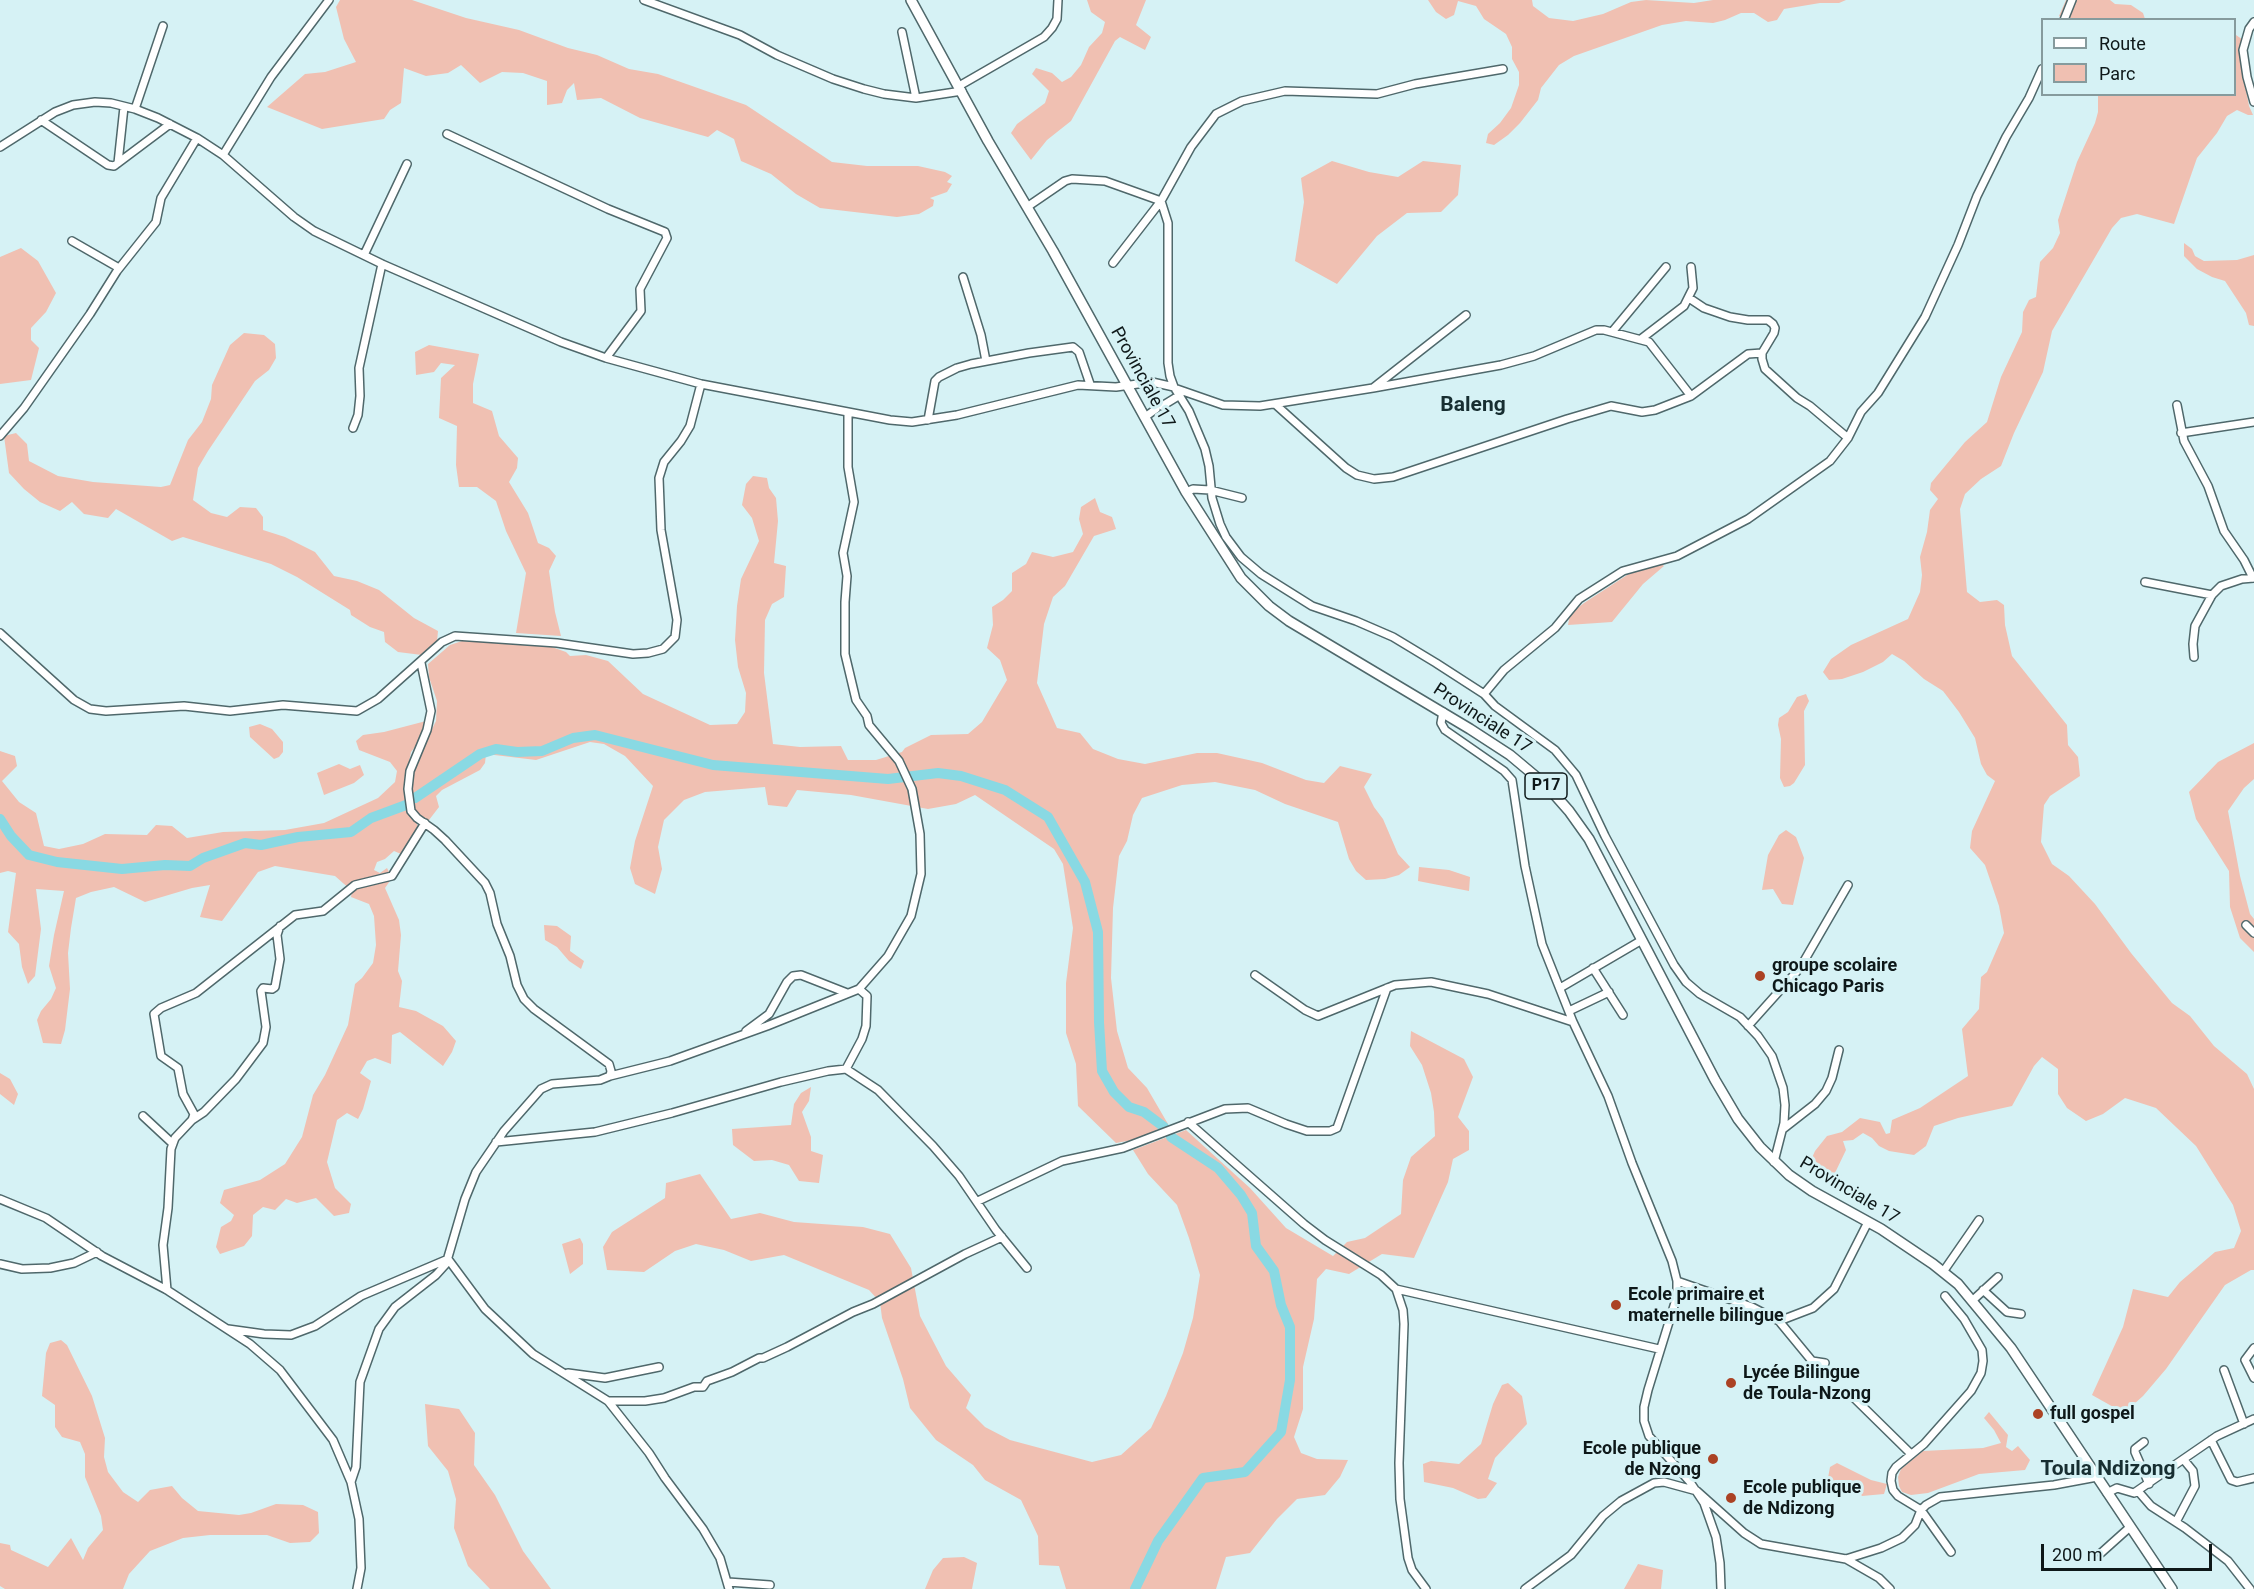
<!DOCTYPE html>
<html>
<head>
<meta charset="utf-8">
<style>
  body { margin:0 }
  #map { position:relative; width:2254px; height:1589px; overflow:hidden; background:#d6f2f5; font-family:Roboto,sans-serif }
  canvas { display:block }
  .legend { position:absolute; left:2041px; top:18px; width:195px; height:78px; box-sizing:border-box; background:#d6f2f5; border:2px solid #869b9d; margin:0; padding:8px 10px; list-style:none; font-size:18px; color:#0e1819 }
  .legend li { display:flex; align-items:center; gap:12px; height:30px }
  .legend b { width:30px; border:2px solid #869b9d }
  .scale { position:absolute; left:2041px; top:1544px; width:171px; height:27px; box-sizing:border-box; border:3px solid #0e1819; border-top:0; padding-left:8px; font-size:18px; line-height:21px; white-space:nowrap; color:#0e1819; -webkit-text-stroke:4px #d6f2f5; paint-order:stroke }
</style>
</head>
<body>
<div id="map">
<canvas width="2254" height="1589"></canvas>
<ul class="legend">
<li><b style="height:8px;background:#fff"></b>Route</li>
<li><b style="height:16px;background:#f0c0b2"></b>Parc</li>
</ul>
<div class="scale">200 m</div>
</div>
<script>
const ctx = document.querySelector('canvas').getContext('2d');
ctx.lineJoin = 'round';
function fillPath(path, color) { ctx.fillStyle = color; ctx.fill(path, 'evenodd'); }
const poly = rows => new Path2D(rows.map(r => 'M' + r).join(''));
function trace(path, color, width, dash) { ctx.strokeStyle = color; ctx.lineWidth = width; ctx.lineCap = dash ? 'butt' : 'round'; ctx.setLineDash(dash || []); ctx.stroke(path); }
function write(font, color, halo, rows, align = 'center') {
  ctx.font = font + ' Roboto,sans-serif'; ctx.lineWidth = 6; ctx.setLineDash([]); ctx.textBaseline = 'middle'; ctx.strokeStyle = halo; ctx.fillStyle = color; for (const [text, x, y, turn = 0] of rows) {
    ctx.save(); ctx.translate(x, y); ctx.rotate((+turn || 0) * Math.PI / 180); ctx.textAlign = isNaN(turn) ? turn : align; if (halo) ctx.strokeText(text, 0, 0); ctx.fillText(text, 0, 0); ctx.restore();
  }
}
fillPath(poly([
  [340,0,412,0,466,18,519,30,568,48,597,55,629,69,658,74,746,105,832,162,867,166,918,166,945,172,952,176,947,182,952,184,947,192,930,198,934,200,933,206,919,214,897,217,820,208,796,194,771,174,741,161,734,139,717,130,708,137,640,118,601,98,577,100,574,83,567,90,562,103,547,105,547,81,523,73,502,72,480,83,461,65,448,73,426,76,404,68,401,103,390,110,384,119,322,129,267,107,305,74,325,72,356,62,344,39,336,7],
  [1087,0,1146,0,1136,25,1151,37,1145,50,1120,37,1115,41,1071,121,1047,140,1031,160,1011,133,1017,124,1045,103,1049,91,1032,74,1036,68,1052,73,1062,82,1071,77,1081,65,1089,47,1102,33,1105,22,1091,12],
  [1428,0,1532,0,1533,6,1549,18,1573,21,1603,14,1631,2,1646,0,1694,3,1713,0,1846,0,1839,3,1820,3,1784,9,1777,20,1768,22,1754,13,1741,13,1725,20,1713,23,1686,21,1662,25,1574,56,1559,65,1541,88,1538,100,1520,123,1508,135,1494,145,1486,143,1488,134,1500,123,1511,108,1519,85,1519,72,1512,59,1512,47,1506,34,1484,19,1476,6,1458,1,1454,15,1446,19,1436,12],
  [2066,0,2110,0,2115,4,2131,5,2143,13,2145,19,2063,20,2059,16],
  [2236,35,2246,42,2243,52,2242,69,2249,106,2253,115,2248,115,2237,110,2227,116,2217,133,2197,158,2174,224,2137,214,2121,218,2112,228,2052,331,2043,372,2014,433,2001,466,1981,479,1965,494,1960,509,1967,592,1980,602,1997,600,2004,605,2005,625,2012,656,2067,725,2068,745,2078,757,2080,776,2050,796,2044,805,2041,842,2052,864,2069,876,2095,904,2131,953,2172,1003,2190,1016,2214,1046,2247,1074,2254,1089,2254,1270,2251,1270,2225,1285,2166,1369,2143,1396,2124,1413,2092,1395,2123,1327,2133,1289,2168,1297,2180,1282,2215,1252,2234,1248,2241,1231,2233,1205,2196,1146,2156,1108,2125,1098,2103,1114,2086,1121,2067,1108,2058,1094,2058,1069,2042,1057,2034,1066,2012,1106,1958,1118,1934,1126,1926,1146,1914,1155,1889,1151,1879,1146,1872,1138,1863,1133,1853,1140,1843,1141,1846,1150,1834,1175,1822,1177,1808,1167,1815,1151,1827,1136,1842,1132,1860,1118,1880,1122,1886,1134,1890,1133,1892,1120,1920,1108,1968,1076,1962,1029,1979,1009,1981,977,1987,972,2004,933,1999,906,1985,865,1970,848,1972,831,1995,781,1987,775,1981,764,1975,738,1959,712,1943,691,1924,679,1904,661,1892,654,1883,662,1863,672,1842,679,1829,680,1823,672,1831,659,1851,645,1908,619,1920,592,1922,575,1920,557,1927,532,1930,510,1938,499,1930,490,1931,483,1965,442,1987,422,2001,377,2022,332,2023,312,2029,300,2036,297,2040,262,2053,248,2060,233,2058,220,2077,162,2095,123,2098,112,2098,95,2234,94],
  [1332,161,1369,172,1398,177,1423,161,1461,165,1458,195,1441,212,1407,213,1377,236,1337,284,1295,261,1304,202,1301,178],
  [2184,243,2192,249,2195,256,2204,261,2237,260,2254,255,2254,326,2249,325,2246,313,2225,281,2212,277,2197,269,2184,256],
  [21,248,38,261,56,293,46,312,31,328,31,340,39,348,31,380,0,384,0,257],
  [244,333,264,335,275,344,276,358,269,370,255,381,208,451,198,468,193,500,211,513,227,517,240,507,256,508,263,517,263,530,285,537,315,552,334,576,357,581,379,590,414,618,438,631,437,642,422,655,398,652,385,642,384,632,370,627,351,615,350,610,297,577,271,564,183,537,172,541,116,509,108,518,84,514,72,502,60,511,40,502,24,489,9,473,4,436,16,433,27,444,29,461,58,476,93,482,161,487,170,485,188,440,202,422,211,399,212,385,230,345],
  [429,345,479,354,473,384,473,403,492,411,499,436,518,458,517,468,509,482,528,513,538,543,549,548,556,556,549,571,555,612,561,636,516,633,526,573,506,531,496,501,477,487,459,487,456,465,457,426,439,418,441,378,455,365,441,363,434,372,416,375,415,352],
  [753,476,767,478,769,488,776,498,778,521,774,563,786,566,784,597,772,604,765,620,764,673,773,744,800,747,841,746,848,760,876,760,902,752,905,748,931,735,968,734,982,722,1007,680,1000,660,987,648,993,625,992,607,1003,600,1012,591,1012,573,1026,564,1032,552,1053,557,1073,552,1083,534,1079,519,1081,507,1095,498,1100,512,1112,517,1116,529,1094,536,1065,586,1053,597,1044,624,1037,683,1057,728,1080,733,1093,749,1118,759,1145,764,1197,753,1217,753,1262,763,1306,780,1324,783,1340,766,1372,774,1364,787,1374,807,1383,819,1398,854,1410,867,1399,875,1385,879,1366,880,1356,871,1349,859,1338,822,1285,804,1255,790,1215,782,1182,785,1142,798,1133,815,1127,841,1119,856,1113,908,1111,978,1117,1031,1128,1068,1147,1088,1168,1124,1138,1139,1116,1143,1078,1106,1076,1064,1066,1033,1066,983,1073,928,1063,864,1054,849,975,795,956,804,928,809,851,795,797,790,787,807,768,805,765,787,705,792,684,800,664,820,658,847,662,869,655,894,635,884,630,868,635,841,653,786,625,756,604,744,590,742,536,760,486,754,485,763,480,770,442,790,436,796,439,807,429,820,423,819,413,811,411,795,413,767,436,721,437,701,429,677,428,664,450,645,462,641,549,646,566,652,570,656,586,655,608,661,643,694,710,725,737,724,745,712,746,693,738,667,735,640,737,606,741,579,759,541,752,518,742,505,746,484],
  [1659,561,1664,566,1643,584,1612,622,1568,625,1570,614,1584,603,1641,566],
  [1806,694,1809,701,1804,711,1805,765,1794,783,1790,786,1784,787,1780,778,1781,739,1778,725,1779,718,1788,712,1797,697],
  [426,721,419,742,411,752,405,782,408,814,416,822,419,829,401,854,394,851,385,859,377,862,374,870,380,873,387,868,392,878,385,888,399,920,401,935,398,971,402,981,399,1007,416,1011,443,1026,456,1041,452,1052,443,1066,400,1032,392,1035,391,1064,375,1058,367,1061,360,1073,371,1081,363,1109,358,1119,347,1113,337,1120,327,1162,335,1188,351,1204,349,1213,334,1216,316,1198,297,1203,286,1199,275,1210,263,1207,253,1215,252,1236,244,1246,220,1254,216,1247,221,1227,231,1221,234,1215,220,1203,224,1190,260,1180,285,1164,302,1137,313,1095,325,1075,348,1025,355,984,362,978,373,963,376,945,374,916,369,904,351,897,352,891,335,876,275,866,258,872,222,921,200,917,210,885,192,888,145,902,114,887,91,892,76,898,71,928,68,953,70,989,65,1030,61,1044,43,1043,37,1020,41,1011,51,999,56,988,49,966,54,935,64,891,36,889,41,929,35,976,28,984,22,967,19,944,8,932,16,873,8,871,0,873,0,751,15,756,17,766,2,781,19,802,36,813,44,846,59,849,83,844,105,834,147,835,156,825,172,826,187,838,223,832,285,830,324,823,378,798,395,782,397,771,390,762,359,750,356,741,363,735,384,732],
  [260,724,272,729,283,742,283,752,279,757,274,759,250,737,249,727],
  [2254,743,2254,779,2244,788,2228,811,2240,876,2250,914,2254,919,2254,952,2240,938,2230,907,2229,871,2196,819,2189,792,2218,762],
  [339,764,350,769,360,765,364,775,354,783,324,795,317,773],
  [1786,830,1796,837,1804,858,1793,905,1782,904,1773,889,1762,890,1768,855,1779,835],
  [1419,867,1449,870,1470,877,1469,891,1418,881],
  [544,925,557,926,571,936,570,951,584,961,581,969,569,961,557,947,545,940],
  [1411,1031,1464,1059,1473,1077,1458,1117,1469,1131,1469,1150,1453,1159,1448,1182,1414,1258,1382,1254,1349,1274,1326,1269,1317,1279,1314,1319,1303,1367,1303,1409,1294,1437,1301,1453,1317,1459,1348,1460,1340,1477,1325,1495,1297,1499,1277,1519,1250,1553,1226,1557,1216,1589,1066,1589,1059,1566,1039,1565,1038,1536,1021,1500,985,1480,973,1465,936,1440,910,1408,903,1379,882,1318,880,1302,869,1290,784,1255,751,1261,724,1250,696,1244,675,1251,644,1272,607,1270,603,1247,612,1232,665,1198,666,1183,700,1174,731,1219,760,1213,794,1222,863,1227,890,1234,911,1268,920,1316,946,1366,971,1395,966,1408,985,1427,1010,1440,1092,1462,1121,1455,1151,1428,1166,1396,1183,1353,1193,1318,1200,1275,1189,1238,1177,1205,1148,1174,1133,1150,1186,1130,1250,1188,1286,1228,1333,1256,1347,1242,1365,1238,1401,1214,1403,1180,1411,1157,1435,1136,1434,1112,1431,1093,1422,1065,1410,1046],
  [0,1073,10,1079,18,1094,14,1105,0,1094],
  [811,1087,809,1101,802,1112,811,1137,811,1151,823,1155,819,1183,799,1181,789,1165,772,1160,754,1161,733,1145,732,1129,791,1125,794,1104,801,1093],
  [580,1238,583,1244,583,1264,570,1274,562,1244],
  [61,1340,67,1345,92,1396,105,1438,104,1457,108,1472,123,1492,138,1502,150,1490,172,1486,182,1498,198,1511,239,1515,251,1513,276,1504,303,1505,318,1512,319,1533,310,1542,290,1543,267,1535,210,1535,183,1538,150,1551,129,1574,123,1589,5,1589,0,1586,0,1543,10,1545,11,1550,48,1567,71,1538,83,1560,88,1548,103,1530,101,1516,85,1477,85,1454,80,1442,62,1437,55,1427,55,1405,42,1396,46,1353,50,1343],
  [1508,1383,1522,1396,1527,1424,1495,1458,1488,1479,1497,1483,1486,1498,1478,1499,1453,1488,1424,1482,1423,1464,1431,1461,1459,1464,1481,1444,1493,1404,1502,1385],
  [425,1404,459,1409,475,1433,474,1465,495,1495,523,1551,551,1589,490,1589,468,1566,454,1528,456,1499,448,1471,428,1446],
  [1989,1412,2008,1435,2006,1447,2012,1451,2018,1446,2030,1460,2025,1470,1979,1474,1928,1493,1911,1495,1902,1492,1899,1486,1898,1477,1901,1469,1923,1451,1983,1448,2001,1443,1994,1430,1984,1418],
  [1837,1463,1871,1480,1887,1484,1884,1494,1862,1496,1856,1488,1835,1493,1828,1478,1830,1467],
  [964,1557,977,1563,972,1589,925,1589,933,1570,943,1558],
  [1638,1564,1663,1570,1661,1589,1624,1589]
]), '#f0c0b2');
trace(poly([
  [415,798,480,754,496,749,517,752,542,751,573,738,595,735,713,765,888,779,938,773,961,776,1005,790,1048,817,1085,882,1098,932,1099,1022,1102,1071,1114,1092,1129,1107,1144,1112,1164,1127],
  [0,819,11,836,29,855,57,862,122,869,165,865,190,866,203,858,245,843,261,845,298,837,351,832,371,818,406,805],
  [1135,1589,1158,1541,1203,1478,1245,1472,1281,1432,1290,1380,1290,1327,1281,1305,1274,1271,1256,1246,1252,1213,1241,1195,1218,1168,1171,1137]
]), '#89d9e3', 10);
const minor = poly([
  [644,0,740,35,777,55,833,79,864,89,884,94,916,98,962,91],
  [2064,20,2072,0],
  [2254,22,2249,29,2243,50,2247,77,2254,102],
  [902,32,916,98],
  [959,86,1044,37,1052,28,1057,19,1058,0],
  [135,109,163,26],
  [41,120,108,165,114,166,170,124],
  [447,134,608,209,665,232,667,238,640,289,641,311,606,358],
  [0,147,55,112,73,105,95,102,111,103,135,109,158,118,197,138,223,155,294,217,314,231,382,264,561,342,606,358,701,384,890,420,912,422,957,415,1078,385,1116,387,1152,382,1174,387],
  [223,155,271,77,329,0],
  [118,163,124,107],
  [1027,207,1065,181,1072,179,1105,181,1161,201,1168,223,1168,363,1170,376,1174,387,1189,411,1205,449,1209,466,1212,498,1220,524,1226,537,1241,557,1261,574,1312,606,1356,621,1393,637,1436,663,1484,694,1495,706,1555,750,1576,775,1605,836,1674,965,1686,982,1700,994,1740,1017,1758,1036,1772,1056,1783,1088,1785,1105,1784,1123,1774,1162],
  [72,241,119,268],
  [364,255,407,164],
  [1113,263,1161,201,1191,147,1216,114,1242,101,1285,91,1377,94,1415,84,1503,69],
  [963,277,981,335,986,361],
  [1689,298,1704,308,1730,317,1748,320,1768,320,1773,324,1775,328,1774,333,1762,353,1762,359,1765,369,1797,398,1810,406,1848,438],
  [1612,332,1666,267],
  [1641,339,1684,306,1693,288,1691,267],
  [1373,388,1501,365,1534,356,1596,330,1604,330,1649,342,1691,396],
  [1177,389,1223,405,1260,406,1373,388,1466,315],
  [1275,404,1346,468,1357,475,1374,479,1393,477,1567,419,1611,406,1642,412,1655,410,1691,396,1748,354,1762,353],
  [2177,405,2184,441,2208,486,2224,531,2244,560,2253,578],
  [1162,406,1180,395],
  [1145,417,1156,409],
  [928,420,935,381,939,377,957,368,971,364,1029,353,1073,347,1079,352,1090,384],
  [353,428,358,415,360,396,359,368,382,264],
  [2181,433,2254,422],
  [0,436,24,408,90,314,117,271,156,222,161,198,197,138],
  [1186,492,1193,489,1210,490,1242,498],
  [2145,582,2212,595],
  [0,633,74,700,90,709,106,711,184,706,230,711,283,705,357,711,378,699,442,642,455,636,557,643,633,654,648,653,663,649,675,637,677,620,661,530,659,478,664,462,681,441,690,426,701,384],
  [2194,657,2193,644,2195,626,2212,595,2221,586,2242,579,2254,578],
  [1484,694,1504,670,1555,628,1579,599,1623,571,1677,556,1748,519,1830,461,1848,438,1861,412,1878,393,1925,317,1958,245,1977,196,2006,137,2029,98,2042,69],
  [1443,712,1441,723,1445,730,1504,771,1512,780,1525,866,1542,944,1573,1022,1608,1096,1632,1163,1672,1261,1677,1281,1677,1296,1648,1390,1644,1407,1644,1421,1649,1436,1690,1482,1704,1503,1716,1537,1720,1563,1721,1589],
  [2246,925,2254,933],
  [1593,968,1623,1015],
  [1255,975,1305,1010,1318,1016,1395,985,1431,982,1488,994,1573,1022],
  [1560,988,1642,940],
  [1569,1011,1609,992],
  [1748,1026,1800,968,1848,885],
  [746,1031,769,1014,787,982,793,976,801,975,847,993],
  [846,1069,862,1039,866,1026,867,996,859,989],
  [610,1076,670,1061,767,1026,859,989,888,956,911,916,921,874,920,834,912,789,899,761,869,725,867,716,856,700,845,654,845,602,847,576,843,553,854,502,848,467,848,413],
  [143,1116,172,1143],
  [192,1120,204,1112,236,1079,263,1043,266,1027,261,991,263,988,272,989,275,987,280,959,277,935,280,926],
  [1188,1122,1304,1224,1325,1240,1381,1275,1396,1289,1403,1310,1404,1324,1399,1463,1400,1499,1408,1558,1412,1570,1426,1589],
  [1783,1129,1815,1104,1826,1091,1832,1078,1839,1050],
  [496,1142,595,1132,672,1113,781,1082,828,1071,846,1069,878,1090,933,1146,959,1176,996,1230,1027,1268],
  [0,1199,46,1218,102,1256,167,1290,250,1344,280,1370,333,1440,351,1482,359,1519,361,1568,357,1589],
  [978,1201,1062,1161,1123,1148,1225,1109,1248,1108,1286,1124,1307,1131,1330,1131,1337,1128,1387,988],
  [0,1264,22,1269,50,1268,74,1263,97,1252],
  [1943,1272,1979,1220],
  [1677,1281,1752,1307,1779,1321,1813,1308,1834,1289,1868,1222],
  [1396,1289,1659,1349],
  [167,1290,163,1245,168,1208,171,1149,175,1138,192,1120,194,1114,183,1094,178,1068,161,1056,154,1014,161,1008,196,993,295,915,323,911,355,885,392,876,425,823],
  [1983,1290,2007,1312,2021,1314],
  [1945,1296,1964,1319,1982,1350,1983,1361,1981,1373,1971,1391,1924,1444,1896,1467,1892,1473,1891,1481,1893,1490,1898,1496,1921,1510,1951,1552],
  [1973,1300,1998,1277],
  [1779,1321,1812,1361,1825,1363],
  [228,1329,264,1334,291,1335,315,1326,361,1296,448,1259,485,1309,533,1354,608,1401,649,1453,665,1478,703,1529,720,1558,729,1589],
  [2254,1348,2245,1360,2254,1378],
  [2224,1370,2244,1424],
  [568,1373,605,1378,659,1367],
  [1851,1395,1910,1453],
  [608,1401,645,1401,664,1398,694,1387,703,1387,707,1381,732,1372,759,1358,763,1358,787,1347,853,1312,873,1304,965,1254,1002,1237],
  [2211,1440,2231,1480,2237,1482,2254,1478],
  [2144,1442,2135,1449,2135,1452,2149,1484],
  [351,1482,356,1467,360,1382,379,1329,395,1307,436,1275,446,1264,465,1199,476,1172,504,1131,541,1089,552,1084,600,1080,610,1076,611,1071,609,1064,534,1009,524,999,517,985,510,956,497,924,490,893,485,883,445,840,434,830,417,818,411,811,408,789,410,771,427,730,431,711,421,663],
  [2138,1491,2151,1506,2185,1528,2228,1561,2250,1589],
  [2107,1493,2117,1488,2134,1493,2217,1436,2254,1419],
  [2176,1522,2195,1486,2193,1471,2184,1460],
  [2101,1553,2130,1527],
  [1846,1559,1879,1578,1890,1589],
  [728,1582,770,1585],
  [1525,1589,1571,1555,1603,1516,1621,1501,1654,1483,1664,1482,1697,1491,1744,1533,1761,1544,1846,1559,1881,1548,1902,1538,1915,1525,1921,1510,1926,1505,1940,1497,2054,1485,2097,1477]
]);
const major = poly([
  [911,0,988,141,1053,251,1186,492,1241,578,1269,606,1289,621,1470,729,1510,755,1547,786,1569,811,1589,839,1715,1080,1738,1119,1760,1147,1789,1175,1812,1191,1881,1229,1933,1264,1958,1284,2011,1348,2172,1589]
]);
trace(minor, '#4f686b', 10);
trace(major, '#4f686b', 12);
trace(minor, '#fff', 7);
trace(major, '#fff', 9);
for (const [x, y, r, color] of [
  [1760,976,6,"#ab4224"],
  [1616,1305,6,"#ab4224"],
  [1731,1383,6,"#ab4224"],
  [2038,1414,6,"#ab4224"],
  [1713,1459,6,"#ab4224"],
  [1731,1498,6,"#ab4224"]
]) { const dot = new Path2D(); dot.arc(x, y, r, 0, 2 * Math.PI); ctx.fillStyle = color; ctx.fill(dot); trace(dot, '#d6f2f5', 2); }
for (const [x, y, w] of [
  [1546,786,42]
]) { const box = new Path2D(); box.roundRect(x - w / 2, y - 13, w, 26, 4.5); ctx.fillStyle = '#d6f2f5'; ctx.fill(box); trace(box, '#0e1819', 1.5); }
write('bold 16px', '#0e1819', null, [
  ["P17",1546,786]
]);
write('18px', '#0e1819', '#d6f2f5', [
  ["Provinciale 17",1142,378,61],
  ["Provinciale 17",1482,719,33],
  ["Provinciale 17",1849,1191,31]
]);
write('bold 18px', '#0e1819', '#d6f2f5', [
  ["groupe scolaire",1772,966],
  ["Chicago Paris",1772,987],
  ["Ecole primaire et",1628,1295],
  ["maternelle bilingue",1628,1316],
  ["Lycée Bilingue",1743,1373],
  ["de Toula-Nzong",1743,1394],
  ["full gospel",2050,1414],
  ["Ecole publique",1701,1449,"right"],
  ["de Nzong",1701,1470,"right"],
  ["Ecole publique",1743,1488],
  ["de Ndizong",1743,1509]
], 'left');
write('bold 21px', '#172e31', '#d6f2f5', [
  ["Baleng",1473,406],
  ["Toula Ndizong",2108,1470]
]);
</script>
</body>
</html>
